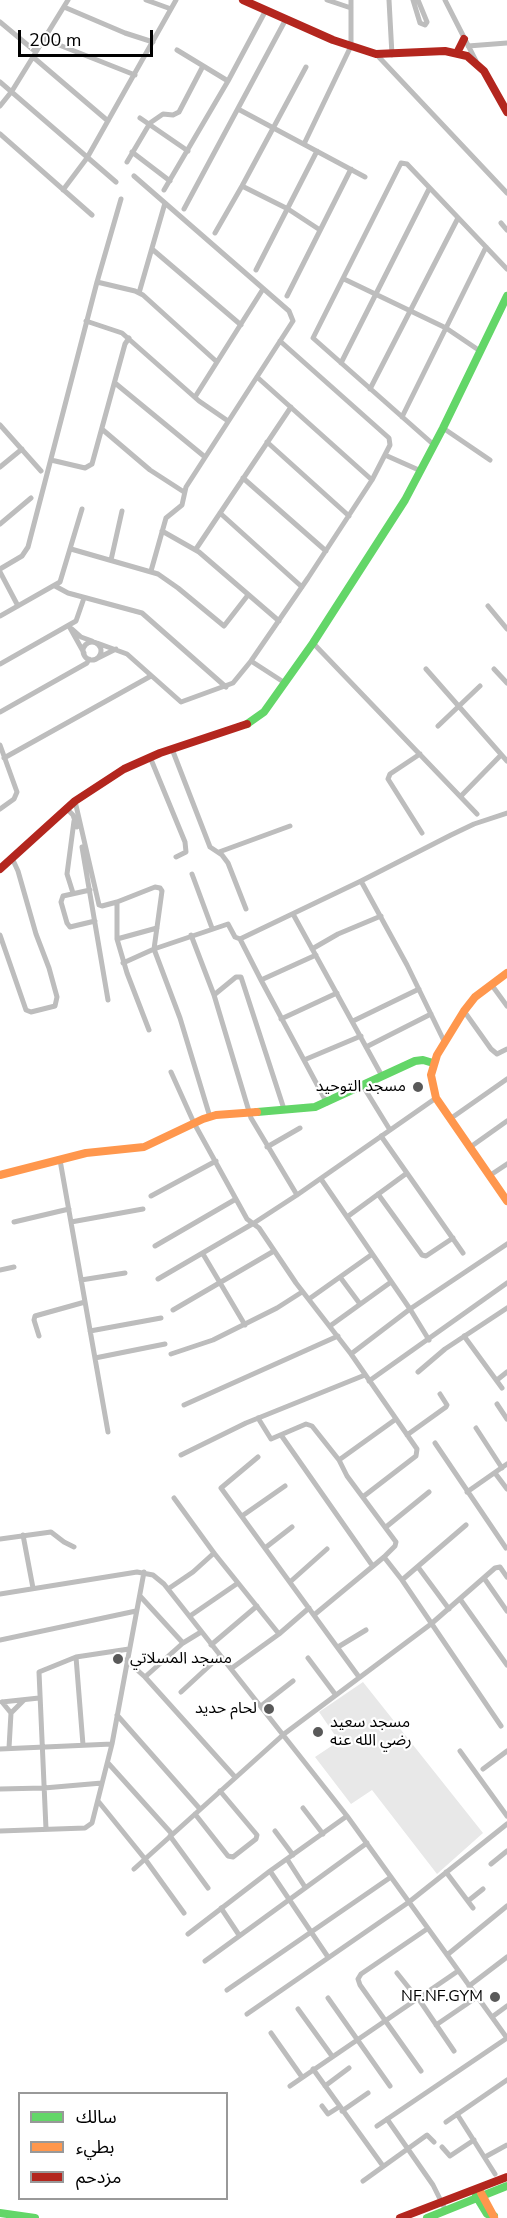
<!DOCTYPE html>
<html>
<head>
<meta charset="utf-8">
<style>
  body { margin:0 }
  #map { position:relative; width:507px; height:2218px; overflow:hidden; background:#fff; font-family:"Nunito Sans","Noto Sans Arabic",sans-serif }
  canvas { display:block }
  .legend { position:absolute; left:18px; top:2092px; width:210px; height:108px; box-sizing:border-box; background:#fff; border:2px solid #999; margin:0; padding:8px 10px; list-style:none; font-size:18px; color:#000 }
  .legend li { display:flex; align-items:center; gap:12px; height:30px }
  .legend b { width:30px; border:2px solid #999 }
  .scale { position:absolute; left:18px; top:30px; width:135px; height:27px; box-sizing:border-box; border:3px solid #000; border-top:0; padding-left:8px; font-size:18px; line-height:21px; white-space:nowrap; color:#000; -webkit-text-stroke:4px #fff; paint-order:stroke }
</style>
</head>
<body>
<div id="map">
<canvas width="507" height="2218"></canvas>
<ul class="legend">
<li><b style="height:8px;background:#63d668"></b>سالك</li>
<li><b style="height:8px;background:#ff974d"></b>بطيء</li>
<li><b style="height:8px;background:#b3261e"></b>مزدحم</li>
</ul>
<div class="scale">200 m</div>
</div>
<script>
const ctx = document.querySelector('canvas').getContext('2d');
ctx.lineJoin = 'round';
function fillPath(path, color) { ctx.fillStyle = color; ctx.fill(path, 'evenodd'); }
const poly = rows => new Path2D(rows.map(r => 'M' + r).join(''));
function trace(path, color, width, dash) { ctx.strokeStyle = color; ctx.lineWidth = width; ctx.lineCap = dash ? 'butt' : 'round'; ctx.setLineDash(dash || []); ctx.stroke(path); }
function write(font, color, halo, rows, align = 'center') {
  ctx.font = font + ' "Nunito Sans","Noto Sans Arabic",sans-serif'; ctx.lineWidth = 4.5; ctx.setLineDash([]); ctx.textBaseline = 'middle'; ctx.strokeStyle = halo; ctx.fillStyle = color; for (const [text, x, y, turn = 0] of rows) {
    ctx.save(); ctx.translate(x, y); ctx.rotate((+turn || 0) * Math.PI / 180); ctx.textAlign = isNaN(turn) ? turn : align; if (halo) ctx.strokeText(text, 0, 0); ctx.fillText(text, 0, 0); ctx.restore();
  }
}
fillPath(poly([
  [363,1682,483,1833,437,1874,372,1790,351,1804,315,1757,339,1741,319,1712]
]), '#e8e8e8');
trace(poly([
  [146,0,171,9],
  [327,0,351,8],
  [389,0,392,55],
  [413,0,420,23,425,25,427,22,418,0],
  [445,0,476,61],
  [64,7,125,33,153,42],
  [0,22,36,52],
  [44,39,135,75],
  [468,46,507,43],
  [177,50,228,81],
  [376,54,507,193],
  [33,57,108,121],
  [0,82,116,182],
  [0,106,12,91,68,0],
  [238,109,365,177],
  [140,118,188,151],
  [0,134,92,215],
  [304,144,351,46,351,0],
  [132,152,170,181],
  [127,162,150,123,163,114,173,115,179,112,203,66],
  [134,176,289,311,293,321,186,487,182,505,166,518,151,571],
  [242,186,288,209,320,230],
  [63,190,87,158,176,0],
  [164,190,228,81,266,10],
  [184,209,286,19],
  [501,223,507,230],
  [215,233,242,186,306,67],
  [152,249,241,325],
  [256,270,317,151],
  [344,279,446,328,480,351],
  [97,282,135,291,143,295,217,362],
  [139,293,165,203],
  [287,296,351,169],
  [86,321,122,333,199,401,228,421],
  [341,363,429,189],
  [257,377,372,480],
  [115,383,205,457],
  [370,389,458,218],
  [195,397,263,289],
  [402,417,486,247],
  [0,425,41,471],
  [443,428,490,460],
  [103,430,150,470,184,492],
  [267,442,349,516],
  [434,445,313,338,401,163,407,164,507,269],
  [385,455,421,471],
  [51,460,85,468,92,464,125,344,129,338],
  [0,467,22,449],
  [243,478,326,551],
  [220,513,302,587],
  [0,524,31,498],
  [162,531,199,552,279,621],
  [71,549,158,574,178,588,224,626,248,595],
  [196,549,291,407],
  [111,560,122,511],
  [0,569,22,556,28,547,97,282,121,199],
  [0,572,18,606],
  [55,586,68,593,142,613,226,687],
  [488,606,507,629],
  [0,616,60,582,82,509],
  [69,626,84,653],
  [72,629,81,637,92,641],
  '83 651a9 9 0 1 1 18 0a9 9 0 1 1-18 0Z',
  [97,643,127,654,181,702,233,683,251,661,308,578,372,480,390,445,389,438,280,341],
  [313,643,477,814],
  [98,658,116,649],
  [251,661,285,683],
  [0,664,76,621,84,598],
  [426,669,507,761],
  [494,669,507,683],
  [0,712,87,663,89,659],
  [438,726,480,686],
  [0,745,17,792,14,799,0,809],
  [172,749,210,847,222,855,228,863,246,909],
  [420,754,390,774,388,779,422,833],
  [150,757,185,842,186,852,176,857],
  [4,758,151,676],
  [461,796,501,755],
  [75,801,99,905,102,906,117,902,155,887,160,888,162,891,154,949,180,1018,210,1117],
  [66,808,73,815,77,827],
  [82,847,108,1000],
  [219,852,290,826],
  [192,874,212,928],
  [361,881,407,965,444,1041],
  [90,890,63,896,61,902,67,923,70,927,95,921],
  [73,893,67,874,74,821],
  [117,902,117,939,127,973,149,1030],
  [293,914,382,1076],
  [0,935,26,1010,31,1012,55,1006,57,997,49,968,36,934,18,871,12,858],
  [191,935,214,995,251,1118,297,1195],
  [117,939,157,928],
  [240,939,361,881,451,835,474,824,507,813],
  [312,949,338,934,381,916],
  [123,963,154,949,228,924,235,937,240,939,261,980,327,1103],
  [261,980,316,955],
  [491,984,507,1006],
  [214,995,236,977,241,977,283,1106],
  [464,1011,491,1049,497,1054,507,1049],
  [281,1019,337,993],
  [353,1021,419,989],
  [366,1047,431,1014],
  [304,1060,361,1036],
  [171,1072,194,1123,247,1219,259,1228,296,1283,351,1354,417,1449,416,1456,364,1496],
  [363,1086,390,1130],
  [450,1119,507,1079],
  [381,1136,463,1253],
  [267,1147,300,1128],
  [469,1148,507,1121],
  [60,1160,108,1432],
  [489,1176,507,1164],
  [321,1179,410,1309,429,1340],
  [378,1194,422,1255,426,1256,453,1238],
  [151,1196,216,1161],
  [347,1217,407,1173],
  [14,1222,69,1209],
  [71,1222,143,1209],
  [155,1246,236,1199],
  [203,1254,245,1325],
  [0,1270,14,1267],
  [340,1277,360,1304],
  [158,1279,254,1223,297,1195,436,1098],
  [81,1280,125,1273],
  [309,1299,371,1255],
  [173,1310,274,1251],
  [330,1326,391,1282],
  [90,1331,161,1318],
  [39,1336,34,1320,35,1316,85,1302],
  [464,1336,502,1388],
  [171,1354,213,1340,277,1308,302,1292],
  [351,1354,410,1309,507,1244],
  [95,1358,165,1344],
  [418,1372,445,1349,507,1308],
  [497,1380,507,1372],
  [369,1381,507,1283],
  [497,1404,507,1419],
  [184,1405,338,1336],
  [258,1418,271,1439,306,1424,312,1426,339,1460,347,1476,396,1542,395,1546,384,1557,314,1615],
  [476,1428,502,1468],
  [281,1435,372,1565],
  [407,1435,446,1407,447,1405,440,1394],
  [435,1443,506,1548],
  [181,1455,246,1423,365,1375],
  [258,1457,221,1488,359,1677],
  [339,1460,396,1419],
  [495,1473,507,1489],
  [467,1492,507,1464],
  [174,1498,214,1553,279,1634],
  [242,1516,285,1486],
  [386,1527,429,1492],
  [23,1535,33,1588],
  [0,1539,51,1532,64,1542,74,1547],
  [265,1548,292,1527],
  [384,1557,402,1580,501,1726],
  [418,1567,449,1609],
  [484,1578,507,1611],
  [402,1580,466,1525],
  [290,1582,327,1549],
  [168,1589,193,1572,214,1553],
  [0,1594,137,1572,153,1575,164,1584,347,1816,507,2038],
  [140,1596,183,1643],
  [460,1599,507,1665],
  [190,1616,238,1583],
  [0,1640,136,1611],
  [211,1645,257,1606],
  [338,1647,366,1630],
  [76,1657,83,1745],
  [308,1658,335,1694],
  [126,1660,145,1677,235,1777],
  [232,1668,279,1634,309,1608],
  [145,1677,183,1643,201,1632],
  [181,1692,220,1656],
  [2,1702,11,1713,9,1748],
  [2,1702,39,1698],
  [261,1706,293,1681],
  [11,1713,24,1700],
  [117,1715,200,1809],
  [0,1749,112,1744],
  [460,1751,507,1816],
  [108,1763,172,1834],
  [483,1769,507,1751],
  [0,1789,44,1788,102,1783],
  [98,1801,145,1859,184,1913],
  [303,1808,323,1834],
  [195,1814,228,1856,233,1857,256,1839,257,1835,220,1791],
  [46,1829,39,1672,76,1657,129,1649],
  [0,1831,85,1828,92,1823,112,1744,144,1572],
  [275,1831,293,1855],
  [170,1836,208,1888],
  [287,1859,305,1887],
  [491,1864,507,1851],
  [134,1869,284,1734,431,1624,495,1568,500,1567,507,1577],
  [270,1871,328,1957],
  [446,1872,473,1908],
  [468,1901,483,1889],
  [221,1908,239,1935],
  [188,1934,270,1871,347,1816],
  [447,1955,507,1906],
  [205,1961,367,1843],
  [397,1973,417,1998],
  [469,1986,507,1957],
  [227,1990,391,1877],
  [328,1998,390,2086],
  [418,1998,454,2051],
  [298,2009,332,2056],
  [247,2014,409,1902,507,1824],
  [492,2017,507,2006],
  [436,2025,477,1997],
  [271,2033,302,2077],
  [313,2069,383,2166],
  [421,2071,360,1985,358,1979,361,1974,427,1929],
  [290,2086,458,1971],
  [325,2086,349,2068],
  [322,2106,328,2114,339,2107],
  [342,2111,368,2093],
  [457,2114,495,2174],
  [387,2119,433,2185,446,2211],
  [446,2122,507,2080],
  [377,2126,507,2038],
  [442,2147,450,2156,474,2140],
  [485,2157,507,2145],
  [363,2181,427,2135,434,2142]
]), '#bdbdbd', 5);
trace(poly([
  [247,724,264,712,313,643,405,500,443,428,507,296],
  [257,1112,315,1107,415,1061,423,1060,433,1063],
  [476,2196,487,2214,494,2216],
  [0,2213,35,2218],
  [427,2218,507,2186]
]), '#63d668', 8);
trace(poly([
  [507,973,475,997,464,1011,437,1055,431,1075,436,1098,507,1201],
  [0,1175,86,1153,144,1147,203,1119,216,1115,257,1112],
  [481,2193,494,2217]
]), '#ff974d', 8);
trace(poly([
  [243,0,333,40,376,54,445,51,467,56,484,71,507,112],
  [457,53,464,39],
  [0,869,75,801,124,769,160,753,247,724],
  [400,2218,507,2177]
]), '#b3261e', 8);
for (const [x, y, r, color] of [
  [418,1087,6,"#595959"],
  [118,1659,6,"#595959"],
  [269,1709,6,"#595959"],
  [318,1732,6,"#595959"],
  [495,1997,6,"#595959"]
]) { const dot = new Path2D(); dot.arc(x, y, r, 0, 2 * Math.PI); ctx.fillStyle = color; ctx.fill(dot); trace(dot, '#fff', 2); }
write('16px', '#000', '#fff', [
  ["مسجد التوحيد",406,1087],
  ["مسجد المسلاتي",130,1659,"left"],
  ["لحام حديد",257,1709],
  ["مسجد سعيد",330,1723,"left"],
  ["رضي الله عنه",330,1741,"left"],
  ["NF.NF.GYM",483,1997]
], 'right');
</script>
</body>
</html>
